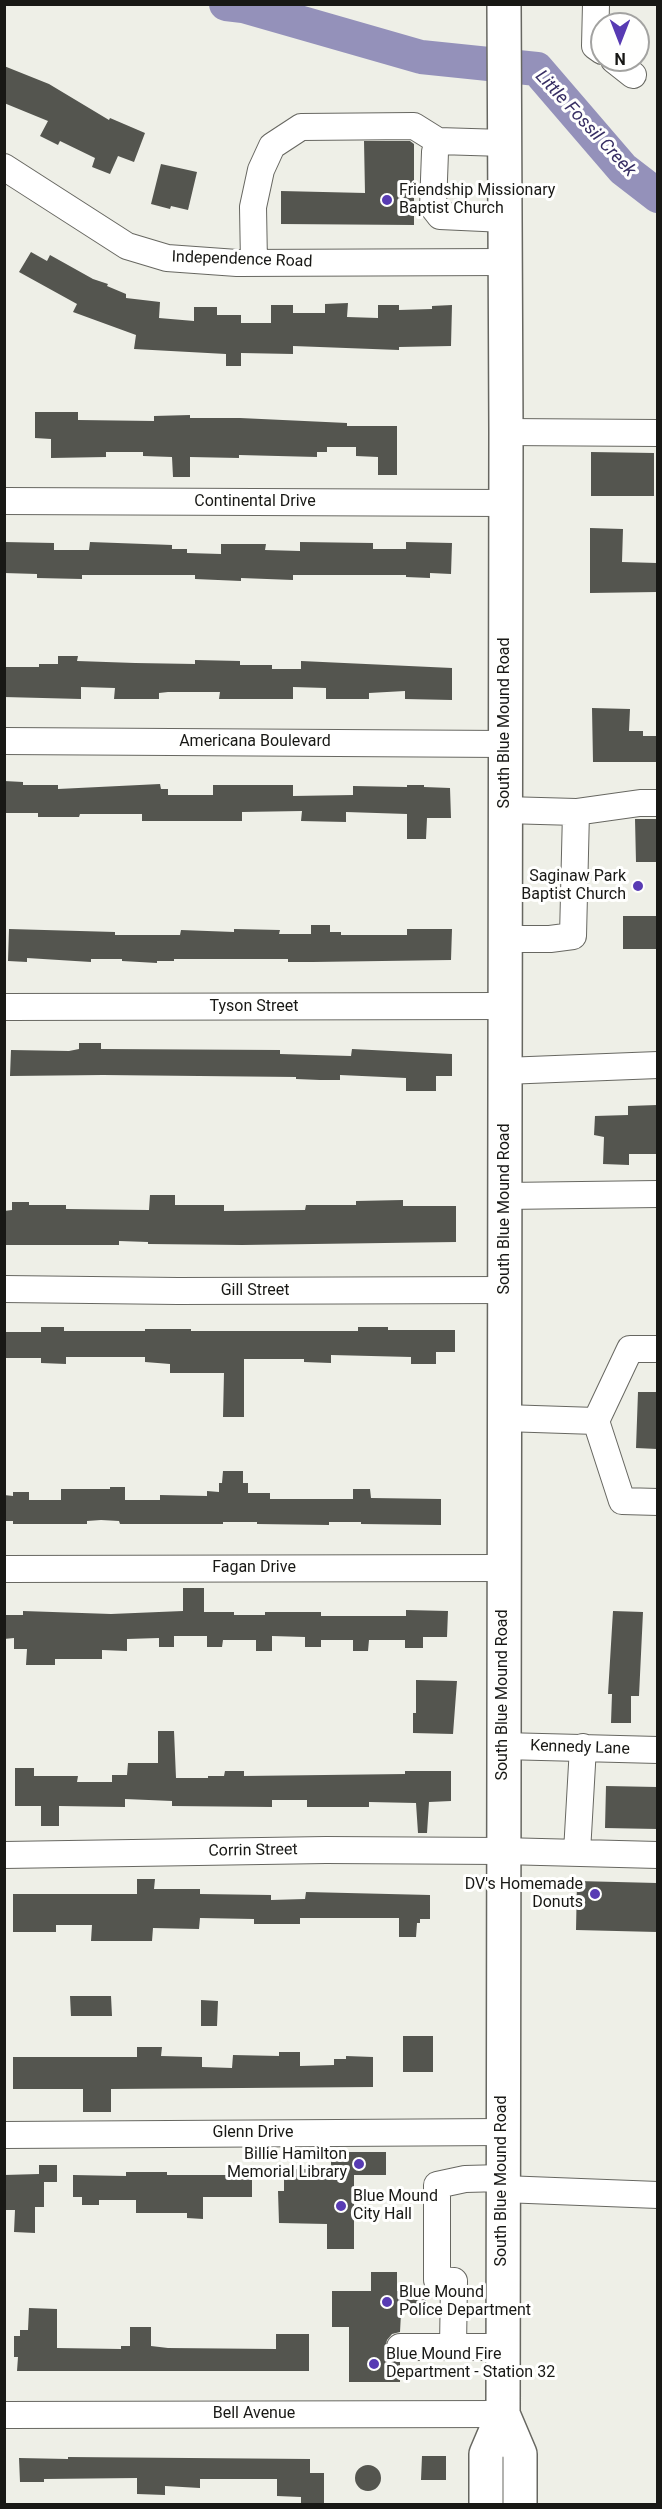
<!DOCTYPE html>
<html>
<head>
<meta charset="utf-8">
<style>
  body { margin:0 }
  #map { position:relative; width:662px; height:2509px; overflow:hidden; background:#eeefe7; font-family:Roboto,sans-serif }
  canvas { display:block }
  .frame { position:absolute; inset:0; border:6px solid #181815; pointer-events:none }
  .north { position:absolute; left:590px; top:12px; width:60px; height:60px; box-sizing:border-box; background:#fffffe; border:2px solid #a3a3a1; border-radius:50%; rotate:180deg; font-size:16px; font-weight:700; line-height:24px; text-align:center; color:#181815 }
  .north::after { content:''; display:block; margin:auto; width:21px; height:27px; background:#583bb3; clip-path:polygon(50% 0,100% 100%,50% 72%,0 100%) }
</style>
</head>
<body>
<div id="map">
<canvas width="662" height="2509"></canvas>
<div class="frame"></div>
<div class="north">N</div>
</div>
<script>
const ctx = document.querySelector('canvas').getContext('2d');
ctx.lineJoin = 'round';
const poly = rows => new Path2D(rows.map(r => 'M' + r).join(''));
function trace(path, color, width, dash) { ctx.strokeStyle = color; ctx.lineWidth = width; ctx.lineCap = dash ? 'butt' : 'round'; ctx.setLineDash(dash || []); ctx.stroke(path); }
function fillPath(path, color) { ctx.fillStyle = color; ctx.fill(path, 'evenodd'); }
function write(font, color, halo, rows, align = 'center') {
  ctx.font = font + ' Roboto,sans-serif'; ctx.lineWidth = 6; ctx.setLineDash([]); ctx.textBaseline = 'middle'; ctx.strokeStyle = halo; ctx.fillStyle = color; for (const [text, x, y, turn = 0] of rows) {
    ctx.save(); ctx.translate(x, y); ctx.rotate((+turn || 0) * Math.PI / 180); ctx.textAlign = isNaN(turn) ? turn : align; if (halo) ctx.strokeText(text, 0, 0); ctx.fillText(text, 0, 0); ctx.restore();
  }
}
trace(poly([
  [226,4,243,6,421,57,537,69,623,169,658,196]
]), '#9491ba', 34);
fillPath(poly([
  [4,66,49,84,109,120,110,118,145,133,134,162,118,156,110,174,92,167,95,158,60,141,58,145,40,136,48,121,4,103],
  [364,141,410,141,414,144,414,225,281,224,281,191,365,193],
  [161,164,197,172,188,210,171,206,170,209,151,204],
  [31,252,47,261,50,255,93,279,108,284,107,286,126,294,126,298,160,302,159,318,194,321,194,307,217,307,217,315,241,315,241,323,271,323,271,305,293,305,293,313,325,313,325,304,348,303,347,317,378,318,378,305,399,305,399,310,432,309,432,306,452,305,451,346,399,347,399,350,293,346,293,354,241,353,241,366,226,366,226,354,134,349,136,335,73,312,77,304,19,272],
  [35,412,78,412,78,420,154,421,154,416,190,415,190,418,240,418,347,423,347,426,397,426,397,475,378,475,378,457,356,456,356,447,327,447,327,452,317,452,317,457,239,455,239,458,190,457,190,477,173,477,172,457,143,456,143,452,106,452,106,457,51,458,51,439,35,438],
  [591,452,654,453,654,496,591,496],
  [590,528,623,529,622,562,657,563,657,592,590,593],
  [4,542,54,543,54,550,89,550,90,542,172,545,172,549,187,549,187,553,221,554,221,544,266,544,265,550,300,551,300,542,373,543,373,549,406,549,406,542,452,543,451,574,430,573,430,578,406,577,406,575,293,575,293,580,241,578,241,581,195,579,195,575,82,575,82,579,37,578,37,574,4,573],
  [58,656,78,656,77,661,135,663,195,664,195,660,240,661,240,665,272,665,272,669,301,669,301,661,452,668,452,700,405,699,405,691,369,693,369,699,326,699,326,688,293,687,293,699,219,699,220,692,168,692,159,693,159,699,114,699,115,688,81,687,81,699,4,697,4,667,39,667,39,664,58,664],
  [592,708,630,709,629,731,643,731,643,736,657,736,657,762,593,762],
  [4,781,23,782,23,785,58,785,58,789,160,784,161,789,168,789,168,795,213,795,213,785,293,785,293,796,353,795,353,786,407,787,407,785,424,785,424,787,450,788,451,818,427,818,426,839,407,839,407,814,346,812,346,822,301,821,302,811,242,812,242,821,142,821,142,814,80,814,79,817,38,817,38,813,4,813],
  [635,819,657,819,657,862,636,862],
  [623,916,657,916,657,949,623,949],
  [311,925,330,925,330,932,341,932,341,935,407,935,407,929,452,929,451,960,313,962,288,962,288,959,174,959,174,961,157,961,157,963,122,961,122,959,91,959,91,962,27,958,27,962,8,961,9,929,115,932,115,935,180,935,181,930,234,932,234,929,280,930,279,934,311,934],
  [79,1043,101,1043,101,1049,280,1050,280,1054,351,1056,352,1049,452,1054,452,1076,436,1076,436,1091,406,1091,406,1078,340,1075,340,1080,320,1080,296,1079,296,1077,103,1075,10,1076,11,1050,69,1051,79,1049],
  [657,1105,657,1154,629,1154,629,1165,603,1164,604,1137,594,1135,595,1116,628,1115,628,1106],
  [150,1195,175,1195,175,1205,224,1205,224,1211,305,1210,306,1205,356,1205,356,1201,403,1200,403,1206,456,1206,456,1242,242,1245,148,1244,148,1242,119,1241,119,1245,4,1245,4,1211,12,1210,12,1202,29,1202,29,1205,66,1205,66,1209,149,1210],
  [41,1327,64,1327,64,1331,145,1331,145,1329,191,1329,191,1331,358,1331,358,1327,388,1327,388,1330,455,1330,455,1352,436,1352,436,1364,411,1364,411,1357,331,1355,331,1363,304,1362,304,1359,244,1359,244,1417,223,1417,224,1373,170,1373,170,1364,145,1362,145,1357,66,1357,66,1364,41,1363,41,1358,4,1358,4,1332,41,1332],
  [638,1392,657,1392,657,1449,636,1448],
  [223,1471,243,1471,243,1483,248,1483,248,1493,270,1493,270,1499,353,1499,353,1489,370,1489,371,1498,441,1499,441,1525,361,1524,361,1522,329,1522,329,1525,257,1524,257,1522,223,1522,223,1524,120,1524,119,1521,101,1520,87,1521,87,1524,13,1524,13,1521,4,1521,4,1495,13,1496,13,1492,29,1492,29,1500,61,1500,61,1489,110,1489,110,1487,125,1487,125,1500,160,1500,160,1495,207,1496,207,1491,219,1492,219,1483,222,1483],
  [183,1588,204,1588,204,1612,234,1612,234,1615,265,1615,265,1612,321,1612,321,1616,406,1616,406,1610,448,1611,447,1637,423,1637,423,1648,405,1648,405,1640,369,1640,368,1651,353,1651,353,1640,321,1640,321,1647,305,1647,305,1637,272,1636,272,1651,256,1651,256,1640,223,1640,222,1647,207,1647,207,1636,174,1636,174,1647,159,1647,159,1638,127,1639,127,1651,102,1650,102,1659,55,1659,55,1665,26,1665,27,1649,14,1649,14,1638,4,1639,4,1615,23,1615,23,1611,111,1614,183,1611],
  [613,1611,643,1612,639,1696,631,1696,631,1723,611,1723,612,1694,608,1694],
  [416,1680,457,1681,453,1734,413,1733,413,1713,416,1713],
  [158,1731,174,1731,176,1778,208,1778,208,1776,224,1776,225,1771,244,1771,244,1776,405,1774,405,1771,451,1771,451,1801,429,1802,427,1833,418,1833,416,1803,369,1802,369,1807,307,1807,307,1800,272,1800,272,1807,172,1806,172,1801,125,1799,125,1807,59,1806,59,1826,41,1826,41,1806,15,1806,15,1768,34,1768,34,1776,78,1776,77,1782,112,1782,112,1775,127,1775,128,1763,158,1763],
  [606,1786,657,1787,657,1829,605,1828],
  [137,1879,155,1879,154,1889,200,1889,200,1894,271,1895,271,1900,305,1899,306,1892,430,1895,430,1919,420,1919,420,1923,417,1923,416,1937,399,1937,399,1918,300,1918,300,1924,254,1924,254,1919,200,1918,199,1929,153,1928,152,1941,91,1941,92,1925,56,1925,56,1932,13,1932,13,1894,137,1894],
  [577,1881,657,1883,657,1932,576,1930],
  [70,1996,111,1996,112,2016,71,2016],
  [201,2000,218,2001,217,2026,201,2026],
  [403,2036,433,2036,433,2072,403,2072],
  [137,2047,162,2047,161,2056,202,2057,202,2067,232,2068,233,2055,279,2056,279,2052,300,2052,300,2066,334,2065,334,2059,346,2059,346,2056,373,2057,373,2087,111,2089,111,2112,83,2112,83,2089,13,2089,13,2057,137,2057],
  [331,2152,386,2152,386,2175,354,2175,354,2249,327,2249,327,2224,279,2223,278,2191,284,2191,284,2174,295,2174,295,2169,331,2169],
  [39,2165,57,2165,57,2182,44,2182,44,2207,35,2207,35,2233,14,2232,15,2210,4,2210,4,2175,39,2174],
  [126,2172,167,2172,167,2175,252,2175,252,2197,203,2197,203,2219,187,2218,187,2213,136,2213,136,2200,99,2200,99,2205,82,2205,82,2197,73,2197,73,2175,126,2176],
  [371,2272,397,2272,397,2291,426,2291,426,2313,401,2313,400,2332,392,2334,387,2340,385,2348,387,2355,393,2360,400,2362,400,2382,349,2382,349,2327,332,2327,332,2291,371,2291],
  [29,2308,57,2309,57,2348,121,2349,121,2346,130,2346,130,2327,151,2327,151,2346,168,2348,276,2349,276,2334,309,2334,309,2371,17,2371,18,2357,14,2357,14,2336,20,2336,20,2330,28,2330],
  [422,2456,446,2456,446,2480,421,2480],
  [68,2457,310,2459,310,2473,324,2473,324,2505,301,2505,301,2497,277,2496,277,2479,200,2479,200,2488,165,2486,165,2495,137,2494,137,2478,44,2479,44,2482,20,2482,19,2458,68,2459],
  '355 2478a13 13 0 1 1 26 0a13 13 0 1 1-26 0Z'
]), '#54554f');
const minor = poly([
  [596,4,595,46,602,51],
  [614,60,633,75],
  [504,143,438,141,435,152,433,207,440,216,505,219],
  [4,167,127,246,167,258,237,263,505,262],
  [254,263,253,207,261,170,272,146,301,127,414,126,438,141],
  [506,432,658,433],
  [4,501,505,503],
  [4,741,505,744],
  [505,810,576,812,640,803,658,803],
  [504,939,550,939,573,936,576,812],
  [4,1007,504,1006],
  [504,1071,658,1065],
  [505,1196,658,1194],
  [4,1289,178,1291,505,1290],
  [658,1349,630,1349,596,1421,622,1501,658,1502],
  [504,1418,596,1421],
  [4,1569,503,1568],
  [503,1746,658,1750],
  [577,1852,583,1747],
  [4,1855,326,1850,502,1851,658,1855],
  [4,2135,502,2132],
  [503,2189,658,2195],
  [400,2347,503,2347],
  [453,2347,454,2281,437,2280,437,2185,465,2179,502,2178],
  [4,2415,503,2414]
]);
const major = poly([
  [503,2414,520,2454,520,2504],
  [486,2504,486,2454,503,2414,506,432,504,4]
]);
trace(minor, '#676761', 28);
trace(major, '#676761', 36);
trace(minor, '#fff', 26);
trace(major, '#fff', 33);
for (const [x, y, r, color] of [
  [387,200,6,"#583bb3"],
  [638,886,6,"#583bb3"],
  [595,1894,6,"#583bb3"],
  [359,2164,6,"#583bb3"],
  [341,2206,6,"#583bb3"],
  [387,2302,6,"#583bb3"],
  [374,2364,6,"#583bb3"]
]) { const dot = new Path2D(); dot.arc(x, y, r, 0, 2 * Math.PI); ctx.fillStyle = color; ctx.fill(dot); trace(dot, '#fffffe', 2); }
write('16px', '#181815', '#fffffe', [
  ["Friendship Missionary",399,191],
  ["Baptist Church",399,209],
  ["Saginaw Park",626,877,"right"],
  ["Baptist Church",626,895,"right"],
  ["DV's Homemade",583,1885,"right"],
  ["Donuts",583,1903,"right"],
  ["Billie Hamilton",347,2155,"right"],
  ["Memorial Library",347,2173,"right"],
  ["Blue Mound",353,2197],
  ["City Hall",353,2215],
  ["Blue Mound",399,2293],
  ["Police Department",399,2311],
  ["Blue Mound Fire",386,2355],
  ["Department - Station 32",386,2373]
], 'left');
write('16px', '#181815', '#fffffe', [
  ["Independence Road",242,260,2],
  ["Continental Drive",255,502],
  ["South Blue Mound Road",505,723,-90],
  ["Americana Boulevard",255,742],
  ["Tyson Street",254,1007],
  ["South Blue Mound Road",505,1209,-90],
  ["Gill Street",255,1291],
  ["Fagan Drive",254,1568],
  ["South Blue Mound Road",503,1695,-90],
  ["Kennedy Lane",580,1748,2],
  ["Corrin Street",253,1851,-1],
  ["Glenn Drive",253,2133],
  ["South Blue Mound Road",502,2181,-90],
  ["Bell Avenue",254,2414]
]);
write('italic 18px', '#372e63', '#fffffe', [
  ["Little Fossil Creek",585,124,47]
]);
</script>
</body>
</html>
